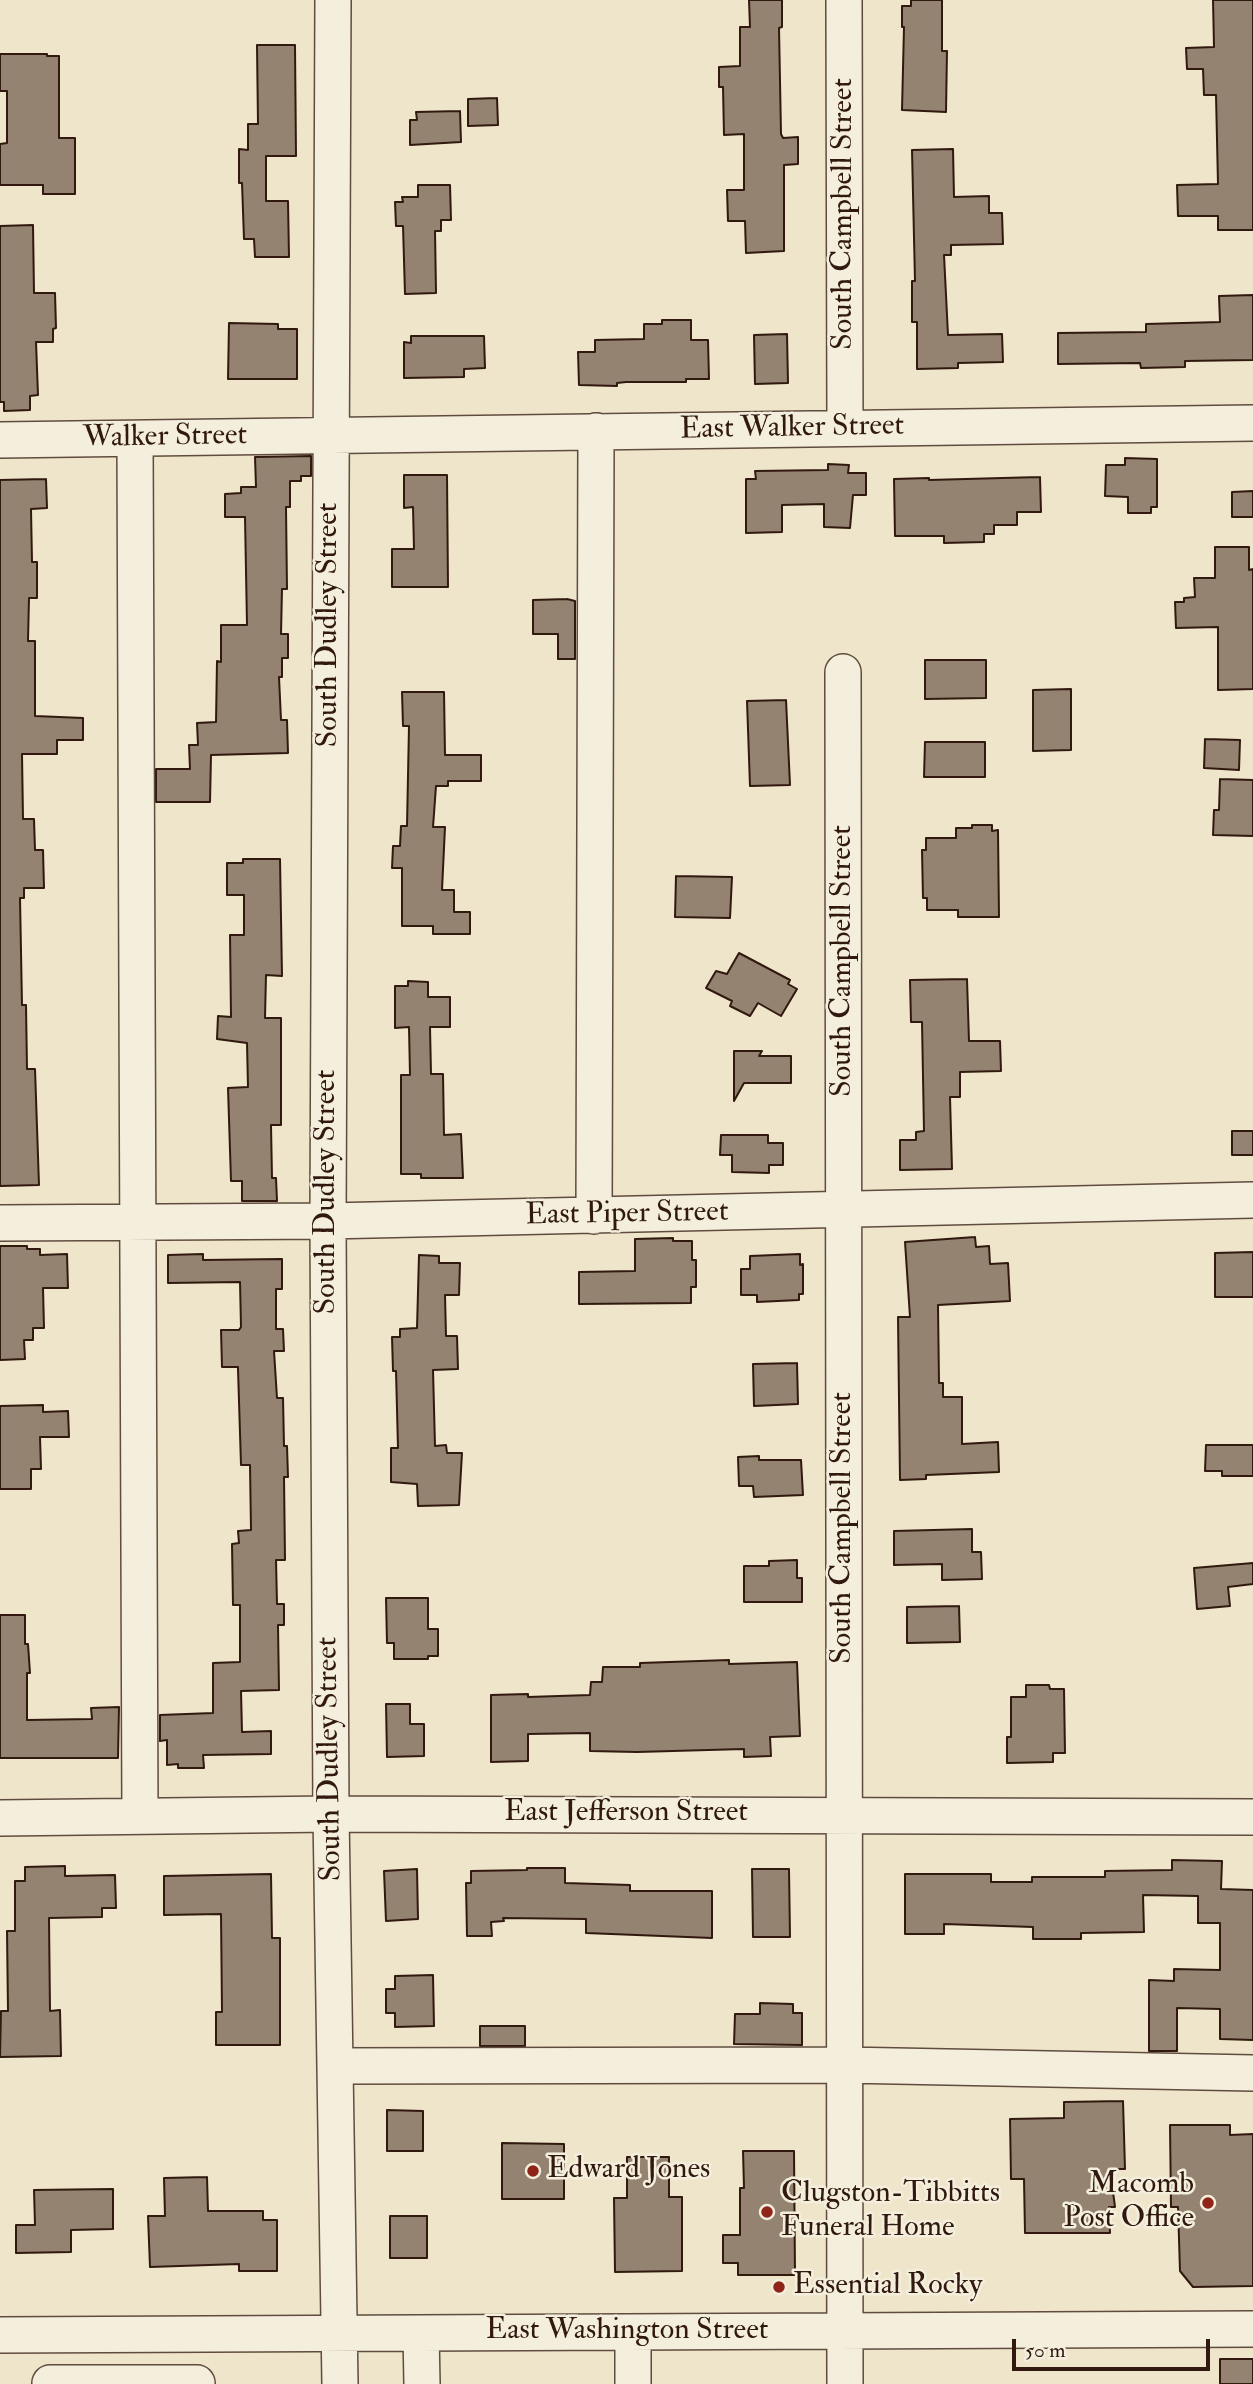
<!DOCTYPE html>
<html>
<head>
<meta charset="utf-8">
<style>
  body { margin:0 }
  #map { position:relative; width:1253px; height:2384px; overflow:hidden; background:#eee5ca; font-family:"IM FELL Double Pica",serif }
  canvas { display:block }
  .scale { position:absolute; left:1012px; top:2339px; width:198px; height:32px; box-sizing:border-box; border:4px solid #31190f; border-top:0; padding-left:9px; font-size:21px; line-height:24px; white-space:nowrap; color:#31190f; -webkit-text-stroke:5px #f4eedd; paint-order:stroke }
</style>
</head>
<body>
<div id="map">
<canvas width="1253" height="2384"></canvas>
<div class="scale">50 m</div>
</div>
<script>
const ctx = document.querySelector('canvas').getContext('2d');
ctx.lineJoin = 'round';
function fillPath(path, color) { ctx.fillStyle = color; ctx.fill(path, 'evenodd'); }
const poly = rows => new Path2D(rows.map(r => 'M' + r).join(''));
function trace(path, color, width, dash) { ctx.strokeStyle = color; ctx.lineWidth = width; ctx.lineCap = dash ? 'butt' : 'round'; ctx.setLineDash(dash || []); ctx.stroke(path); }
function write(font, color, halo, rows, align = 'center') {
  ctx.font = font + ' "IM FELL Double Pica",serif'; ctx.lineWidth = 5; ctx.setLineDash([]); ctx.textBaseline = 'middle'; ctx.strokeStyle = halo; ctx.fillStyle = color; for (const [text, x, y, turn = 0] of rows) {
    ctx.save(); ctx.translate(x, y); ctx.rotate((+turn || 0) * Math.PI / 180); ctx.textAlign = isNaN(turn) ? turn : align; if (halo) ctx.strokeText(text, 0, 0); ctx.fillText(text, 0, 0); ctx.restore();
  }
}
const building = poly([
  [749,0,782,0,782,27,779,28,781,134,783,138,798,137,798,164,784,165,784,251,746,253,745,221,728,221,727,190,744,190,744,134,724,135,723,87,719,87,719,67,740,66,740,27,750,27,749,0],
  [911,0,942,0,942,51,947,51,946,112,902,110,904,27,902,27,902,6,911,6,911,0],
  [1213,0,1253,0,1253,230,1218,230,1218,216,1178,216,1177,185,1218,184,1216,95,1204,95,1203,69,1187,69,1186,48,1214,47,1213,0],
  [257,45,295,45,296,156,266,156,266,201,288,201,289,257,255,257,254,239,244,239,242,183,239,183,239,149,248,150,248,124,258,124,257,45],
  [0,54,47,54,47,56,59,56,59,138,75,138,75,194,43,194,43,185,0,185,0,144,7,143,7,91,0,91,0,54],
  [497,98,498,125,468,126,468,99,497,98],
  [460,111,461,142,410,145,410,120,417,120,416,112,460,111],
  [953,149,954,197,989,196,989,213,1002,213,1003,244,951,245,951,255,944,255,948,335,1002,334,1003,362,958,363,958,368,917,369,917,322,912,322,912,281,915,281,912,150,953,149],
  [418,185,450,185,451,220,441,220,441,231,435,231,436,293,405,294,403,226,396,226,395,202,403,202,402,197,418,197,418,185],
  [33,225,34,293,55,293,56,328,53,329,53,342,36,342,38,395,30,396,30,410,4,411,4,402,0,402,0,226,33,225],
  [1253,295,1253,360,1185,361,1185,367,1141,368,1140,363,1058,364,1058,333,1146,332,1146,324,1220,322,1219,296,1253,295],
  [662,320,691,320,691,340,708,340,709,379,686,379,686,382,626,382,617,383,617,386,579,385,578,352,595,352,595,340,644,339,644,324,662,324,662,320],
  [229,323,278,324,278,329,297,329,297,379,228,379,229,323],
  [787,334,788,383,755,384,754,335,787,334],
  [411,336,484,336,485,368,464,369,464,377,404,378,404,342,411,343,411,336],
  [311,456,311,476,301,476,301,481,290,481,290,507,286,507,287,589,282,589,281,634,288,634,288,658,282,658,282,677,279,677,281,720,287,720,288,753,211,755,210,802,156,802,156,769,190,769,189,745,198,745,197,723,216,722,217,661,221,662,221,625,247,625,245,517,225,517,225,494,241,493,241,487,256,487,255,457,311,456],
  [1125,458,1157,459,1157,507,1151,507,1151,513,1128,513,1128,497,1105,496,1106,465,1125,465,1125,458],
  [828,464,849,465,848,473,866,473,866,495,853,495,850,528,824,527,824,504,782,505,782,532,746,533,746,479,756,479,755,471,828,470,828,464],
  [404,475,447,475,448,587,392,587,392,549,414,549,413,507,404,508,404,475],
  [1040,477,1041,512,1017,512,1017,525,994,525,994,534,984,534,984,542,944,543,944,536,895,536,894,479,929,478,929,480,1040,477],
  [46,479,47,508,31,509,32,562,37,562,37,598,29,598,28,641,35,641,35,716,83,718,83,740,57,740,57,754,22,754,23,819,34,819,35,850,43,850,44,888,24,888,24,898,20,898,22,1005,26,1005,27,1069,35,1069,39,1185,0,1186,0,480,46,479],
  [1253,491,1253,517,1232,517,1232,492,1253,491],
  [1215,547,1249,547,1249,570,1253,569,1253,689,1218,690,1218,627,1176,628,1175,602,1184,602,1184,598,1195,597,1194,578,1215,578,1215,547],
  [567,599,575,601,575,659,558,659,558,634,533,634,533,600,567,599],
  [925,660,986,660,986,698,925,699,925,660],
  [1071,689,1071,750,1033,751,1033,690,1071,689],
  [402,692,444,692,445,755,481,755,481,781,448,781,448,786,436,786,433,827,445,827,442,890,454,890,454,912,470,912,470,934,433,934,433,926,402,926,402,868,392,868,393,846,400,846,401,826,407,826,409,726,403,726,402,692],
  [786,700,790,785,750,786,747,701,786,700],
  [1205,739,1240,740,1239,770,1204,768,1205,739],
  [925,742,985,742,985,777,924,777,925,742],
  [1220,779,1253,780,1253,836,1213,835,1214,810,1219,810,1220,779],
  [972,825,992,825,992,831,998,830,999,917,958,917,958,910,927,910,927,898,923,898,922,850,926,850,926,838,956,838,956,828,972,828,972,825],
  [243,859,280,859,282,976,266,975,265,1018,281,1018,281,1125,271,1125,272,1178,276,1178,277,1201,242,1201,242,1181,231,1181,228,1088,248,1087,247,1043,217,1039,218,1016,231,1017,230,935,244,935,244,895,227,895,227,863,243,863,243,859],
  [676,876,732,877,730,918,675,917,676,876],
  [739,953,790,980,788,984,797,989,781,1016,758,1003,750,1016,730,1006,732,1001,706,988,716,971,727,974,739,953],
  [967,979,969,1041,1000,1041,1001,1071,960,1072,960,1097,950,1097,952,1169,900,1170,900,1140,916,1140,916,1132,924,1131,922,1022,911,1022,910,980,967,979],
  [408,981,428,982,428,997,450,997,450,1027,430,1027,431,1074,443,1074,444,1135,461,1134,463,1178,421,1178,421,1174,401,1174,401,1075,410,1075,409,1027,395,1028,395,986,408,986,408,981],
  [734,1051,762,1051,759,1056,791,1056,791,1083,744,1083,734,1101,734,1051],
  [1232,1131,1253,1131,1253,1155,1232,1155,1232,1131],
  [721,1135,768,1135,768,1143,783,1143,783,1165,769,1165,769,1173,732,1172,732,1155,720,1155,721,1135],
  [975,1237,976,1247,989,1246,990,1264,1008,1263,1010,1301,938,1305,939,1383,943,1383,943,1397,962,1397,962,1444,998,1442,999,1472,926,1475,926,1479,900,1480,898,1317,910,1317,905,1242,975,1237],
  [673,1238,673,1241,692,1241,692,1260,696,1260,696,1287,691,1287,691,1303,579,1304,579,1272,635,1271,635,1239,673,1238],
  [0,1246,27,1246,27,1249,40,1249,40,1255,67,1254,68,1288,43,1288,44,1328,33,1328,33,1340,24,1340,25,1359,0,1360,0,1246],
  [1253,1252,1253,1297,1215,1297,1215,1253,1253,1252],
  [203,1254,203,1260,282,1259,282,1289,276,1289,276,1329,283,1329,284,1351,274,1351,277,1398,283,1398,284,1446,287,1446,288,1477,284,1477,285,1560,276,1560,277,1604,284,1604,284,1625,278,1625,279,1690,241,1691,242,1732,271,1731,271,1754,203,1755,204,1768,178,1768,178,1764,167,1765,167,1740,160,1741,160,1715,213,1713,213,1663,240,1662,240,1605,233,1605,232,1544,239,1543,238,1531,251,1530,250,1465,241,1465,238,1369,238,1367,222,1367,221,1330,239,1330,241,1327,240,1282,168,1283,168,1255,203,1254],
  [800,1254,800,1265,803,1264,803,1294,799,1294,799,1300,757,1302,757,1295,741,1295,741,1269,750,1269,750,1256,800,1254],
  [419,1255,439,1256,439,1263,460,1263,459,1295,445,1295,446,1336,457,1336,458,1369,433,1370,435,1446,446,1445,447,1453,462,1453,459,1505,418,1506,417,1484,391,1482,391,1448,398,1448,396,1371,393,1371,392,1337,400,1337,400,1329,417,1328,419,1255],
  [797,1363,798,1404,754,1406,753,1364,797,1363],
  [43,1405,43,1412,68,1411,69,1437,40,1437,41,1469,31,1469,31,1489,0,1489,0,1406,43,1405],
  [1206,1445,1253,1445,1253,1476,1222,1476,1222,1471,1205,1471,1206,1445],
  [759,1456,759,1460,801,1460,803,1495,754,1497,753,1486,739,1486,738,1457,759,1456],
  [972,1529,972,1552,981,1552,982,1579,942,1580,942,1564,894,1565,894,1531,972,1529],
  [797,1560,797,1578,802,1578,802,1602,744,1602,744,1566,769,1566,769,1561,797,1560],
  [1253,1563,1253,1584,1228,1587,1230,1606,1197,1609,1194,1568,1253,1563],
  [386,1598,428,1598,428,1629,438,1629,438,1656,428,1656,428,1659,394,1659,394,1643,387,1643,386,1598],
  [959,1606,960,1642,907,1643,907,1607,959,1606],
  [0,1615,25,1615,25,1644,28,1644,30,1673,27,1673,27,1720,92,1719,91,1708,119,1707,118,1758,0,1758,0,1615],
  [729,1660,729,1664,797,1662,800,1736,770,1737,771,1756,744,1757,744,1749,637,1752,590,1751,590,1733,528,1734,528,1761,491,1762,491,1695,528,1694,528,1697,590,1695,591,1682,602,1682,603,1667,640,1667,640,1663,729,1660],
  [1026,1685,1049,1685,1050,1689,1064,1689,1065,1753,1053,1753,1053,1762,1007,1763,1007,1737,1011,1737,1011,1697,1026,1697,1026,1685],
  [386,1704,410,1704,410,1724,424,1724,424,1756,387,1757,386,1704],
  [1172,1860,1222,1861,1221,1889,1253,1890,1253,2040,1220,2039,1220,2009,1177,2008,1177,2051,1149,2051,1149,1980,1174,1981,1174,1969,1220,1970,1220,1923,1198,1923,1198,1896,1143,1895,1144,1932,1081,1933,1081,1939,1033,1939,1033,1927,944,1924,944,1934,905,1934,905,1874,991,1874,991,1882,1032,1882,1032,1877,1105,1877,1105,1871,1172,1870,1172,1860],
  [65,1866,65,1876,115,1875,116,1908,102,1908,102,1917,49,1918,50,2011,60,2010,61,2056,0,2057,1,2011,8,2011,7,1931,15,1931,15,1881,25,1881,25,1867,65,1866],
  [527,1868,565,1868,565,1883,630,1885,630,1891,712,1891,712,1938,586,1933,586,1919,503,1918,504,1921,491,1922,492,1936,467,1936,466,1883,471,1883,471,1871,527,1870,527,1868],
  [417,1869,418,1919,386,1921,384,1871,417,1869],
  [752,1869,789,1869,790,1937,753,1937,752,1869],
  [271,1874,272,1938,280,1938,280,2045,216,2045,216,2012,222,2012,221,1914,164,1915,164,1876,271,1874],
  [433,1975,434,2026,395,2027,395,2013,386,2013,386,1989,395,1989,395,1976,433,1975],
  [760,2003,793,2004,793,2013,802,2013,802,2045,734,2044,735,2014,760,2014,760,2003],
  [480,2026,525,2026,525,2046,480,2046,480,2026],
  [1123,2101,1125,2169,1110,2169,1115,2207,1109,2207,1110,2233,1025,2233,1024,2179,1011,2179,1010,2119,1064,2118,1064,2102,1123,2101],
  [387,2110,423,2111,423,2151,387,2151,387,2110],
  [1170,2125,1230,2125,1230,2135,1253,2134,1253,2286,1193,2287,1180,2271,1178,2207,1171,2207,1170,2125],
  [502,2143,564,2144,564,2199,502,2199,502,2143],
  [743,2151,794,2151,795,2275,738,2275,738,2263,723,2263,723,2235,740,2235,740,2188,744,2188,743,2151],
  [627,2157,669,2157,669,2197,682,2197,682,2271,615,2272,614,2198,627,2198,627,2157],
  [207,2177,208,2211,263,2211,263,2220,277,2220,277,2271,239,2271,239,2264,150,2267,148,2216,165,2216,164,2178,207,2177],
  [113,2189,113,2229,71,2230,71,2252,16,2253,16,2225,35,2225,34,2190,113,2189],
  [390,2216,427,2216,427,2258,390,2258,390,2216],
  [1220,2359,1253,2359,1253,2384,1220,2384,1220,2359]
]);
fillPath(building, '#938370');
trace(building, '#31190f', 2);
const minor = poly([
  [333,0,328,1221,331,1814,340,2384],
  [844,0,845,428],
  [135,439,140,1816],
  [0,440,1253,423],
  [843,672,845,2384],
  [594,1216,596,431],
  [0,1223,328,1221,1253,1200],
  [0,1818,331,1814,1253,1817],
  [335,2066,845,2065,1253,2073],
  [421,2333,422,2384],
  [633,2333,633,2384],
  [0,2335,1253,2329],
  [50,2383,197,2383]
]);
trace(minor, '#604c3e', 38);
trace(minor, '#f4eedd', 35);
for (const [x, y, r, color] of [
  [533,2171,7,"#8f2418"],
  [1208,2203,7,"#8f2418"],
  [767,2212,7,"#8f2418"],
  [779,2287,7,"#8f2418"]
]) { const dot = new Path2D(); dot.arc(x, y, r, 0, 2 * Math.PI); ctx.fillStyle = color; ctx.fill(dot); trace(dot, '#f4eedd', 2.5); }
write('30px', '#31190f', '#f4eedd', [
  ["South Campbell Street",845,214,-90],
  ["East Walker Street",792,429,-1],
  ["Walker Street",165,438,-1],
  ["South Dudley Street",330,625,-90],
  ["South Campbell Street",844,961,-90],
  ["South Dudley Street",328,1192,-90],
  ["East Piper Street",627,1215,-1],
  ["South Campbell Street",844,1528,-90],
  ["South Dudley Street",331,1759,-91],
  ["East Jefferson Street",626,1814],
  ["East Washington Street",627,2332]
]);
write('30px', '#31190f', '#f4eedd', [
  ["Edward Jones",547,2171],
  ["Macomb",1194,2186,"right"],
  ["Post Office",1194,2220,"right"],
  ["Clugston-Tibbitts",781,2195],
  ["Funeral Home",781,2229],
  ["Essential Rocky",793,2287]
], 'left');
</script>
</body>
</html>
